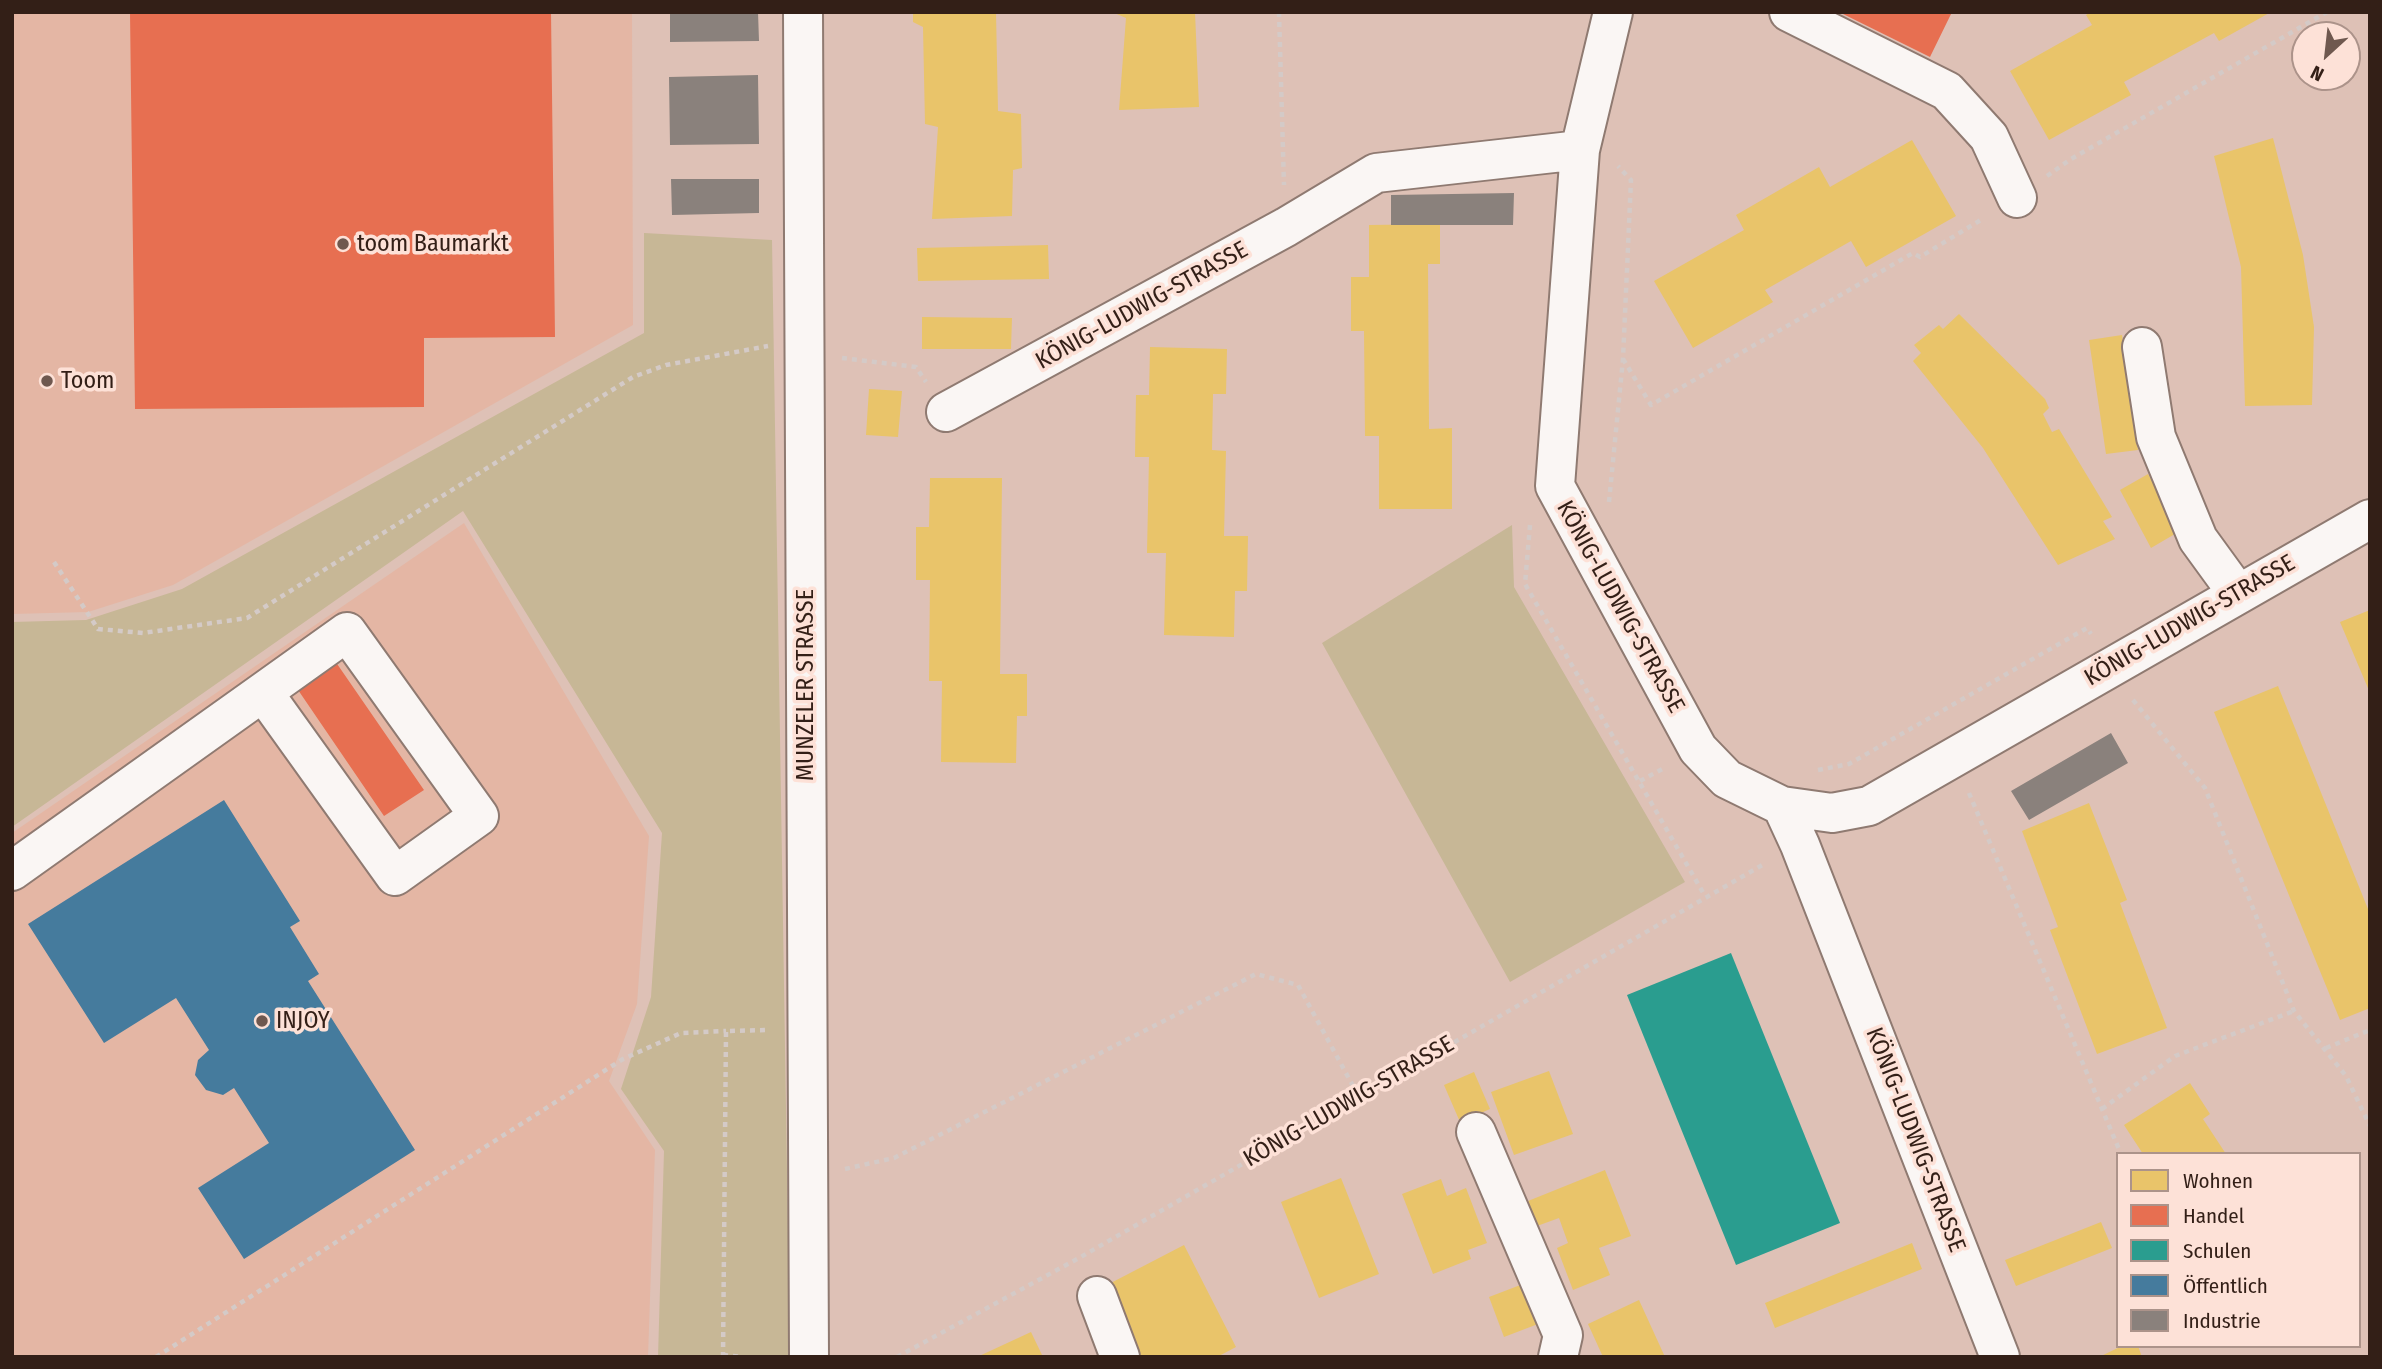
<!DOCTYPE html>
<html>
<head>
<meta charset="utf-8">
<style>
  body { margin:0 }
  #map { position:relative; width:2382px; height:1369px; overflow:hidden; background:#dec1b6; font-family:"Fira Sans Condensed",sans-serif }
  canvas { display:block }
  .frame { position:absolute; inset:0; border:14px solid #331f17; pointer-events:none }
  .legend { position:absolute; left:2116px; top:1152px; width:245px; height:196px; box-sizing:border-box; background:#fde1d7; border:2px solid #ac938a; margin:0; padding:9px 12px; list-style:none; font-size:21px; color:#331f17 }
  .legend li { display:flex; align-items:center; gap:14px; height:35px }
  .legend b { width:35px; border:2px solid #ac938a }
  .north { position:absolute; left:2291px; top:21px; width:70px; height:70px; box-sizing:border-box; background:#fde1d7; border:2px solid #ac938a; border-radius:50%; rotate:207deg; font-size:19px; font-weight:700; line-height:28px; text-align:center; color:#331f17 }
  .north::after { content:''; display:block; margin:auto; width:24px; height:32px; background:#6f584f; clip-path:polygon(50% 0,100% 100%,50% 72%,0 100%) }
</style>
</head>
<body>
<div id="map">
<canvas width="2382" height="1369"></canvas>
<div class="frame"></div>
<ul class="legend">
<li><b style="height:19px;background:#e9c46a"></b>Wohnen</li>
<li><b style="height:19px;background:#e76f51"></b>Handel</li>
<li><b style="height:19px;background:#2a9d8f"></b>Schulen</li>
<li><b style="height:19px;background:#457b9d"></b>Öffentlich</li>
<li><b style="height:19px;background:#8a817c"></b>Industrie</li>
</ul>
<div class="north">N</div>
</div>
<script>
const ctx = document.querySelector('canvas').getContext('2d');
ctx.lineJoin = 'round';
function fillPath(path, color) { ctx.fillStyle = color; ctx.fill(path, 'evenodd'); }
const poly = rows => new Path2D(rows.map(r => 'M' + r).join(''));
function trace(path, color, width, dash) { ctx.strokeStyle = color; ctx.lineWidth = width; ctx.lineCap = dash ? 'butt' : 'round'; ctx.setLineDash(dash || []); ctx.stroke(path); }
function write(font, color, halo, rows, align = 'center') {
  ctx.font = font + ' "Fira Sans Condensed",sans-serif'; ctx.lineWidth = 7; ctx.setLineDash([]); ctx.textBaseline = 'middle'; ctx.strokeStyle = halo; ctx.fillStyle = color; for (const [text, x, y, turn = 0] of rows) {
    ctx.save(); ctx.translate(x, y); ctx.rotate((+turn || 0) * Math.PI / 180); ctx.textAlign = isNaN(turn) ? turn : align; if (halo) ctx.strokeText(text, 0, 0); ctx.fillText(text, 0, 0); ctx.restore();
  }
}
fillPath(poly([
  [12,12,632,12,633,325,173,585,88,612,12,614],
  [464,523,649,836,637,1004,609,1081,655,1150,648,1357,12,1357,12,833]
]), '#e4b6a4');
fillPath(poly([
  [644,233,772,240,790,1357,658,1357,664,1151,621,1089,651,997,662,833,463,511,12,827,12,622,86,620,182,589,644,333],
  [1512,525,1514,587,1685,882,1510,982,1322,643]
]), '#c7b796');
fillPath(poly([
  [913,12,996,12,998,111,1021,114,1022,168,1013,170,1012,216,932,219,938,127,925,124,923,27,913,22],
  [1112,12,1195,12,1199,107,1119,110,1126,18],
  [2091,12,2271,12,2219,41,2214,33,2124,82,2131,95,2049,140,2010,71,2092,25,2086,15],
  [2273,138,2303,255,2314,327,2312,405,2245,406,2241,267,2214,156],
  [1912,140,1956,216,1866,267,1851,241,1765,290,1773,302,1693,348,1654,281,1744,230,1736,215,1819,167,1830,187],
  [1440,224,1440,264,1428,264,1429,429,1452,428,1452,509,1379,509,1379,436,1365,436,1364,331,1351,331,1351,277,1369,277,1369,225],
  [1048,245,1049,279,918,281,917,248],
  [1959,314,2045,399,2049,408,2043,414,2052,432,2059,429,2112,517,2103,521,2115,539,2058,565,1983,448,1913,361,1921,353,1914,345,1939,325,1943,329],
  [922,317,1012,318,1011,349,922,349],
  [2122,335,2138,450,2106,454,2089,340],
  [1150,347,1227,349,1226,394,1213,394,1212,450,1226,451,1224,536,1248,536,1247,591,1235,591,1234,637,1164,635,1166,553,1147,553,1149,457,1135,457,1136,395,1149,395],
  [869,389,902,391,898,437,866,435],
  [2148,474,2180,531,2151,548,2120,490],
  [930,478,1002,478,1000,674,1027,674,1027,716,1017,716,1016,763,941,762,942,681,929,681,930,580,916,580,916,527,929,527],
  [2370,610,2370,693,2340,622],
  [2278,686,2370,914,2370,1008,2340,1020,2214,712],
  [2089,803,2127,900,2120,903,2167,1028,2097,1054,2050,930,2058,927,2022,831],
  [1549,1071,1573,1134,1514,1155,1491,1092],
  [1474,1072,1490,1109,1460,1122,1444,1085],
  [2190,1083,2210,1114,2203,1119,2226,1154,2143,1154,2124,1125],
  [1605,1170,1631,1236,1599,1248,1610,1275,1573,1290,1557,1248,1568,1243,1559,1218,1537,1226,1528,1201],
  [1341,1178,1379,1274,1319,1298,1281,1202],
  [1441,1179,1447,1196,1466,1188,1487,1243,1468,1250,1471,1259,1433,1274,1402,1194],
  [2101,1222,2112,1248,2016,1286,2005,1260],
  [1912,1243,1922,1269,1775,1328,1765,1303],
  [1184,1245,1236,1347,1217,1357,1141,1357,1105,1286],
  [1523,1284,1538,1324,1504,1337,1489,1297],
  [1639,1300,1665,1357,1603,1357,1588,1324],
  [1031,1332,1043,1357,977,1357],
  [2122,1346,2138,1346,2142,1357,2099,1357]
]), '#e9c46a');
fillPath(poly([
  [130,12,551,12,555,337,424,338,424,407,135,409],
  [1839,12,1952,12,1930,57],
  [333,658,424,790,384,816,294,684]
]), '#e76f51');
fillPath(poly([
  [1731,953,1840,1223,1736,1265,1627,995]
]), '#2a9d8f');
fillPath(poly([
  [224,800,300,921,290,927,319,974,308,981,415,1150,244,1259,198,1188,269,1143,234,1088,223,1095,206,1090,195,1075,198,1060,209,1050,176,998,104,1043,28,924]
]), '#457b9d');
fillPath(poly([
  [670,12,758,12,759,41,670,42],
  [758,75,759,144,670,145,669,77],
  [671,179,759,179,759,213,672,215],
  [1514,193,1513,225,1391,225,1391,195],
  [2111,733,2128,763,2029,820,2011,791]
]), '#8a817c');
const minor = poly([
  [803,12,809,1357],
  [1613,12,1580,150,1555,486,1698,749,1727,779,1782,806,1832,813,1869,806,2370,519],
  [1789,12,1947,91,1989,137,2017,198],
  [2142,347,2156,437,2198,539,2238,594],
  [946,412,1286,227,1376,173,1580,150],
  [1782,806,1800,845,2000,1357],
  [12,871,263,692,347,632,479,816,395,876,263,692],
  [1476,1132,1563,1335,1558,1357],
  [1097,1296,1120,1357]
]);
trace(minor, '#8f7a71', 42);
trace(poly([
  [1279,12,1284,185],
  [2047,176,2071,159,2327,12],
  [842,358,916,367,926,382],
  [1623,359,1651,405,1913,253,1920,257,1984,218],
  [1609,502,1623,359,1631,180,1618,166],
  [1530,525,1525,584,1705,896],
  [54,562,98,629,143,633,247,618,633,377,666,365,768,346],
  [2133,700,2205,788,2294,1011,2346,1076,2370,1126],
  [1818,770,1849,764,2087,628,2091,634],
  [1640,781,1666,767],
  [1969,793,2121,1154],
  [2326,1048,2370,1030],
  [2102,1109,2175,1056,2294,1011],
  [845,1169,894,1158,1256,974,1298,985,1359,1097],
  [723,1355,742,1357],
  [156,1357,623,1059,681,1033,726,1031],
  [723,1357,726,1031,770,1030],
  [897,1357,1079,1258,1766,863]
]), '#d4cac7', 4.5, [5, 5]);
trace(minor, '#faf6f4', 38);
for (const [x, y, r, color] of [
  [343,244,7,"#6f584f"],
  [47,381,7,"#6f584f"],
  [262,1021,7,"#6f584f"]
]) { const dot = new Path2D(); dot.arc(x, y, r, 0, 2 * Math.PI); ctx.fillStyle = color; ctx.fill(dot); trace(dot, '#fde1d7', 2.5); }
write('24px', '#331f17', '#fde1d7', [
  ["toom Baumarkt",357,244],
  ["Toom",61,381],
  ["INJOY",276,1021]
], 'left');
write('24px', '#331f17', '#fde1d7', [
  ["KÖNIG-LUDWIG-STRASSE",1142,306,-29],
  ["KÖNIG-LUDWIG-STRASSE",1620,607,61],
  ["KÖNIG-LUDWIG-STRASSE",2190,621,-30],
  ["MUNZELER STRASSE",806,685,-90],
  ["KÖNIG-LUDWIG-STRASSE",1349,1102,-30],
  ["KÖNIG-LUDWIG-STRASSE",1915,1140,69]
]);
</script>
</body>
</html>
